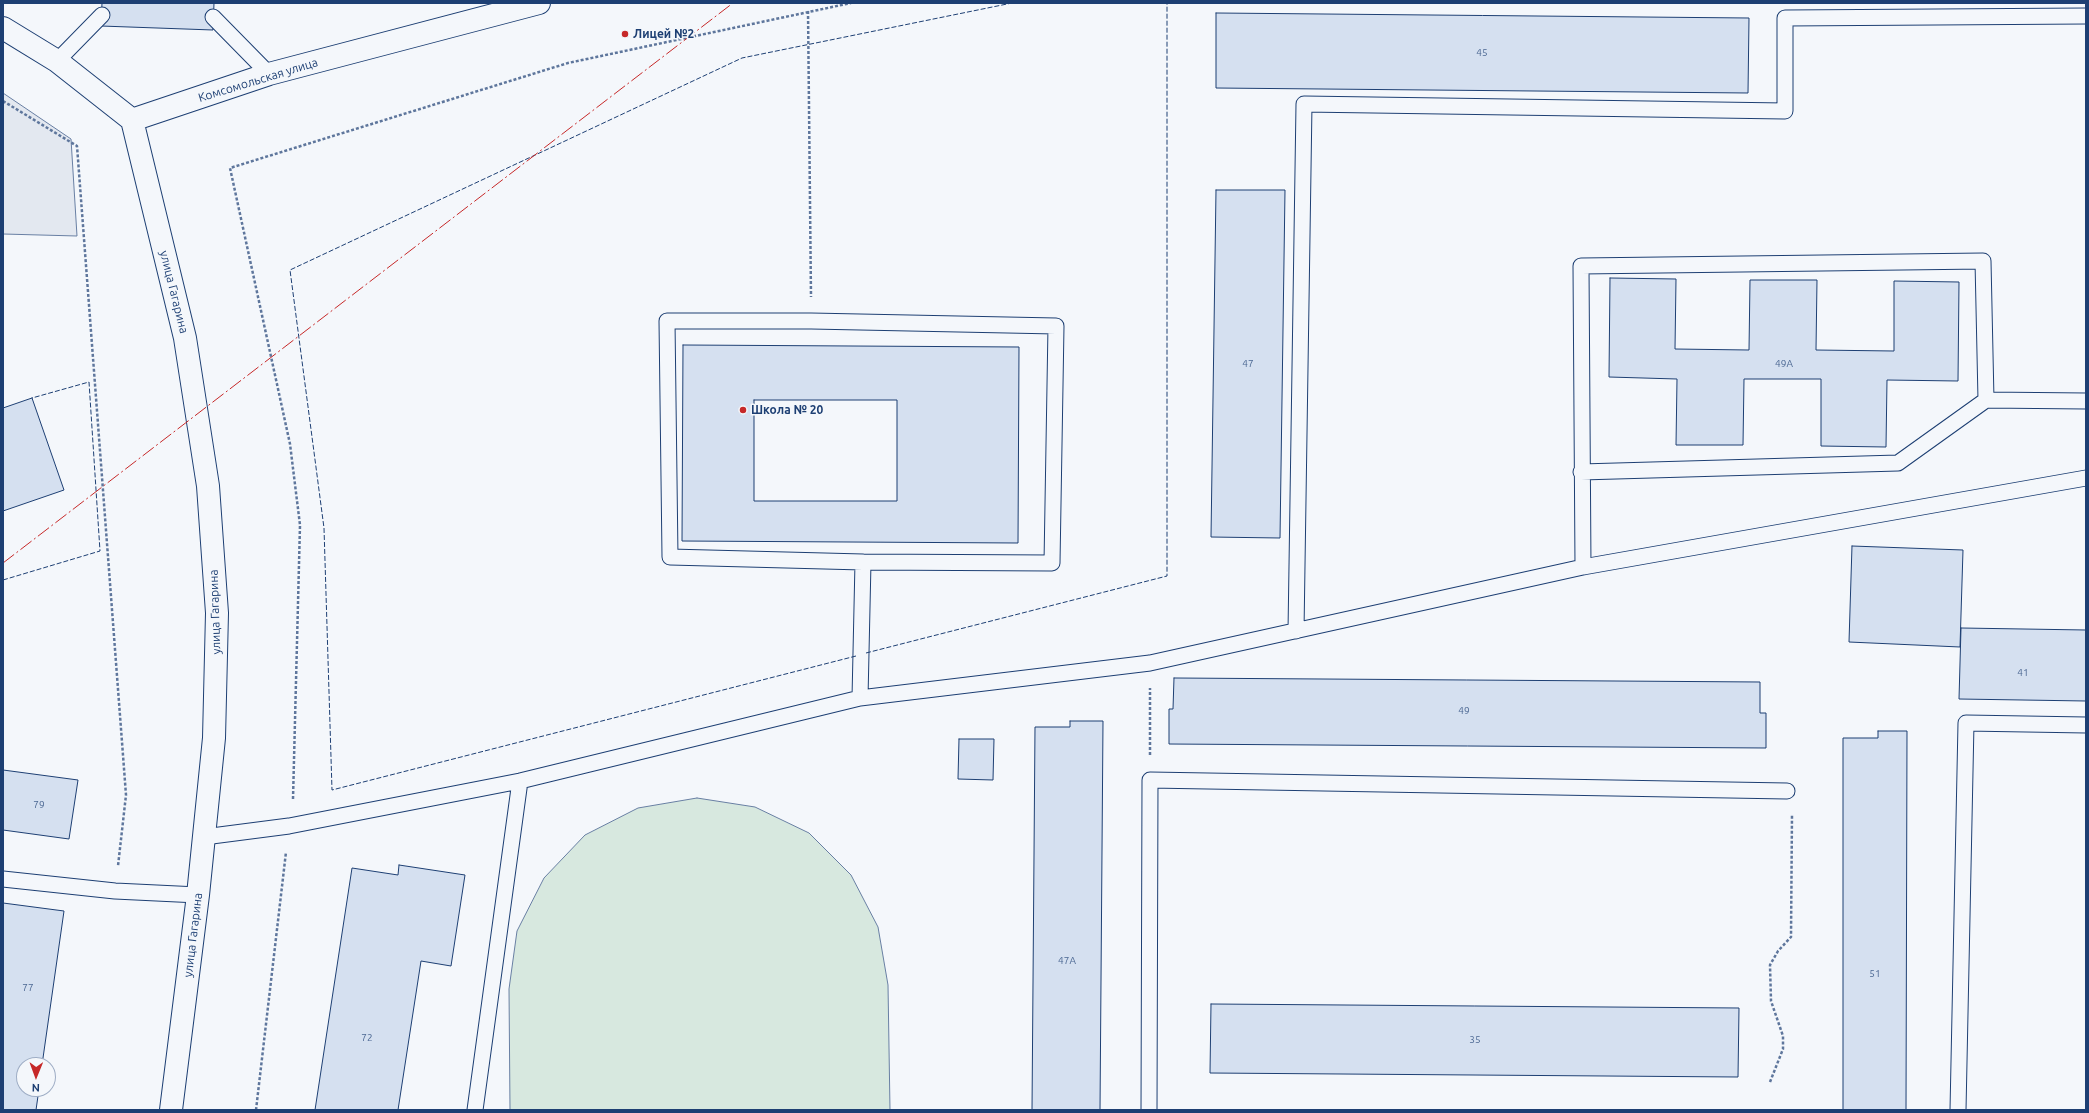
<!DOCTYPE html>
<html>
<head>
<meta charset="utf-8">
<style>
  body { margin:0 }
  #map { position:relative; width:2089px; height:1113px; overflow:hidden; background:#f4f7fb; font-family:Ubuntu,sans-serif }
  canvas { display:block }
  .frame { position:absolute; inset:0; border:4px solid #1d3f73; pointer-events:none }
  .north { position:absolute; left:16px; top:1057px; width:40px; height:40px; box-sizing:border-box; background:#f4f7fb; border:1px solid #9eadc5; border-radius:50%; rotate:181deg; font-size:11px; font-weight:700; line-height:16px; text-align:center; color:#1d3f73 }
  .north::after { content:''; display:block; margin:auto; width:14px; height:18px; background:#c62828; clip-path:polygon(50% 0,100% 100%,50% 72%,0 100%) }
</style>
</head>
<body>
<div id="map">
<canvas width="2089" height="1113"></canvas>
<div class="frame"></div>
<div class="north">N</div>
</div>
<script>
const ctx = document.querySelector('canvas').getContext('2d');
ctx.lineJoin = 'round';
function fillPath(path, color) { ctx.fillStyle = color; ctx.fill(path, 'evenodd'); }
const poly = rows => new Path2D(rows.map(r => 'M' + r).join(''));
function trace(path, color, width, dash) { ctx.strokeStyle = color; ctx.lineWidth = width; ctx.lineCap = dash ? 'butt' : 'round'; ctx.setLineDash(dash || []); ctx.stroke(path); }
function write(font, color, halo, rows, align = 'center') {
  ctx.font = font + ' Ubuntu,sans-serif'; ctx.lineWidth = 3; ctx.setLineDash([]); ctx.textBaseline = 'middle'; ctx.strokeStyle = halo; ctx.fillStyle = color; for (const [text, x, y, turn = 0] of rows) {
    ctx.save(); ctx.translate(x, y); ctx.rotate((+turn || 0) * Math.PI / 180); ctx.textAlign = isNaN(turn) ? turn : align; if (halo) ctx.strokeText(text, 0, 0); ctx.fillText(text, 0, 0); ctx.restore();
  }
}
const green = poly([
  [697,798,755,807,809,833,851,875,878,927,888,985,890,1110,510,1110,509,989,517,931,544,878,585,835,638,808,697,798]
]);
fillPath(green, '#d7e8df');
trace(green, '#687fa3', 1);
const parking = poly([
  [3,93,71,139,77,236,3,234,3,93]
]);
fillPath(parking, '#e3e8f0');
trace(parking, '#687fa3', 1);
const building = poly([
  [102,3,214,3,213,30,101,26,102,3],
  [1216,13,1749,18,1748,93,1216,88,1216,13],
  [1216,190,1285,190,1280,538,1211,537,1216,190],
  [1610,278,1676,279,1675,349,1749,350,1750,280,1817,280,1816,350,1894,351,1894,281,1959,282,1958,381,1887,380,1886,447,1821,446,1821,379,1744,379,1743,445,1676,445,1677,379,1609,377,1610,278],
  [683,345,1019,347,1018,543,682,541,683,345],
  [754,400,897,400,897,501,754,501,754,400],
  [32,398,64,490,3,511,3,408,32,398],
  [1852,546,1963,550,1960,647,1849,642,1852,546],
  [1961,628,2086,630,2086,701,1959,699,1961,628],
  [1174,678,1760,682,1760,713,1766,713,1766,748,1169,744,1169,709,1173,709,1174,678],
  [1070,721,1103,721,1100,1110,1032,1110,1035,727,1070,727,1070,721],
  [1878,731,1907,731,1906,1110,1843,1110,1843,738,1878,738,1878,731],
  [959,739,994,739,993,780,958,779,959,739],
  [3,770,78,780,69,839,3,830,3,770],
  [399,865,465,875,451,966,421,961,398,1110,315,1110,352,868,398,875,399,865],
  [3,903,64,911,42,1065,24,1065,24,1089,39,1089,36,1110,3,1110,3,903],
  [1211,1004,1739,1008,1738,1077,1210,1073,1211,1004]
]);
fillPath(building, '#d5e0f0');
trace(building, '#1d3f73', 1);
const service = poly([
  [213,17,269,74],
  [57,61,102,15],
  [1581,472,1898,463,1986,400],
  [1583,567,1581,266,1983,261,1986,400,2086,401],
  [1296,631,1304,104,1785,111,1785,18,2086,16],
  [860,698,863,562,670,557,667,321,811,321,1056,326,1052,563,863,562],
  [204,837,289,826,520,781,860,698,1150,663,1583,567,2086,478],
  [3,879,115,891,198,895],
  [475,1110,520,781],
  [1149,1110,1150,780,1787,791],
  [1958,1110,1966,723,2086,725]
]);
const secondary = poly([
  [3,28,57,61,132,120],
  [132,120,185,338,208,486,217,613,214,738,198,895,171,1110],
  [132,120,269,74,539,3]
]);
trace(service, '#1d3f73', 17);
trace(secondary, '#1d3f73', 24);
trace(poly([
  [808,11,811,297],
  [3,101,77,146,126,795,118,866],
  [1150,755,1150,688],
  [293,799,300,525,290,444,230,168,568,63,851,3],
  [1770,1082,1783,1049,1783,1036,1771,1001,1770,965,1778,951,1791,937,1792,814],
  [256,1110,286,852]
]), '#5e769c', 2.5, [3, 2]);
trace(service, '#f4f7fb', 15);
trace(secondary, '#f4f7fb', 22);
trace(poly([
  [3,580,100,551,89,382,32,398],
  [866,653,1167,576,1167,3],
  [856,656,332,790,324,528,290,270,742,58,1012,3]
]), '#1d3f73', 1, [5, 2]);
trace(poly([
  [3,563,733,3]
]), '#c62828', 1, [14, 3, 2, 3]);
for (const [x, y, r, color] of [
  [625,34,4,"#c62828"],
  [743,410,4,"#c62828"]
]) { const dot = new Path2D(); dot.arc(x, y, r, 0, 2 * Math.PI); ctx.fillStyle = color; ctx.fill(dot); trace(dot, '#f4f7fb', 1.5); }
write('10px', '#4b6792', null, [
  ["45",1482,53],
  ["47",1248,364],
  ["49А",1784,364],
  ["41",2023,673],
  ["49",1464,711],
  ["79",39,805],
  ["47А",1067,961],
  ["51",1875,974],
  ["77",28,988],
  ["72",367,1038],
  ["35",1475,1040]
]);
write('bold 12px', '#1d3f73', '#f4f7fb', [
  ["Лицей №2",633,34],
  ["Школа № 20",751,410]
], 'left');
write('12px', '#1d3f73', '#f4f7fb', [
  ["Комсомольская улица",258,80,-17],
  ["улица Гагарина",174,292,76],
  ["улица Гагарина",215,612,-92],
  ["улица Гагарина",193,935,-83]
]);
</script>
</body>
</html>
